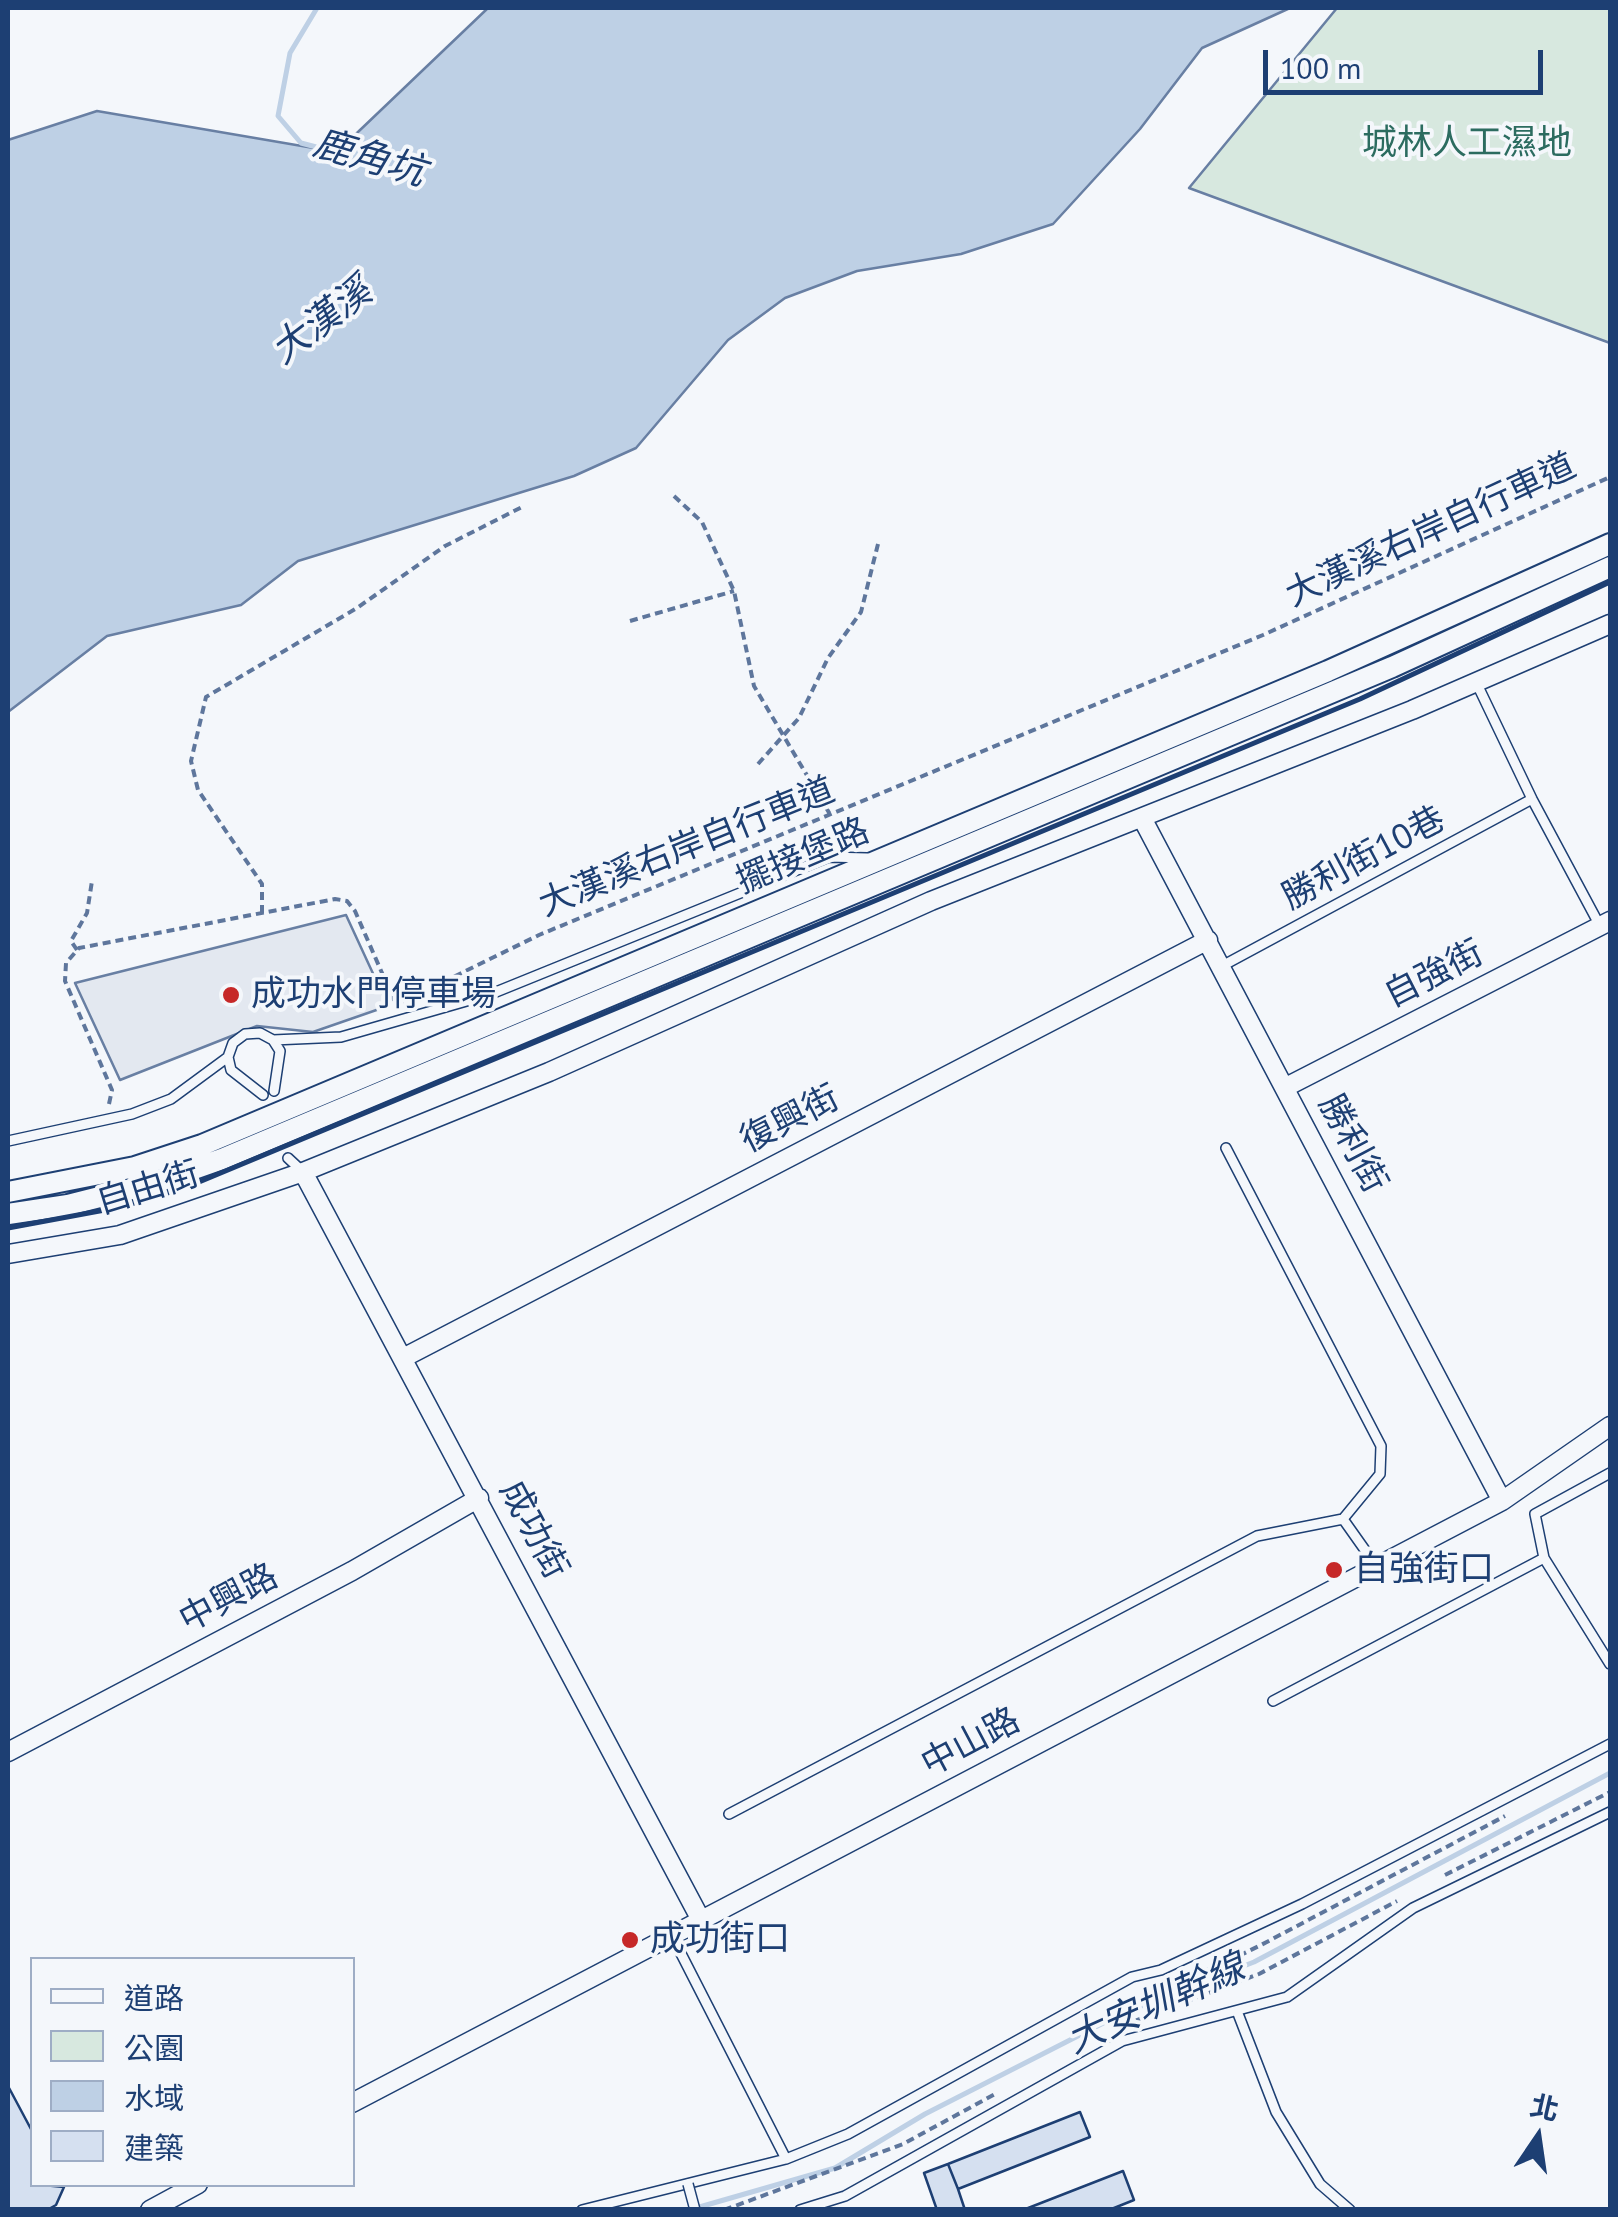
<!DOCTYPE html>
<html>
<head>
<meta charset="utf-8">
<style>
  body { margin:0 }
  #map { position:relative; width:1618px; height:2217px; overflow:hidden; background:#f4f7fb; font-family:"PT Sans","Noto Sans TC",sans-serif }
  canvas { display:block }
  .frame { position:absolute; inset:0; border:10px solid #1d3f73; pointer-events:none }
  .legend { position:absolute; left:30px; top:1957px; width:325px; height:230px; box-sizing:border-box; background:#f4f7fb; border:2px solid #9eadc5; margin:0; padding:12px 18px; list-style:none; font-size:30px; color:#1d3f73 }
  .legend li { display:flex; align-items:center; gap:20px; height:50px }
  .legend b { width:50px; border:2px solid #9eadc5 }
  .north { position:absolute; left:1488px; top:2087px; width:100px; height:100px; -webkit-text-stroke:8px #f4f7fb; paint-order:stroke; rotate:13deg; font-size:28px; font-weight:700; line-height:40px; text-align:center; color:#1d3f73 }
  .north::after { content:''; display:block; margin:auto; width:35px; height:45px; background:#1d3f73; clip-path:polygon(50% 0,100% 100%,50% 72%,0 100%) }
  .scale { position:absolute; left:1263px; top:50px; width:280px; height:45px; box-sizing:border-box; border:5px solid #1d3f73; border-top:0; padding-left:12px; font-size:30px; line-height:35px; white-space:nowrap; color:#1d3f73; -webkit-text-stroke:8px #f4f7fb; paint-order:stroke }
</style>
</head>
<body>
<div id="map">
<canvas width="1618" height="2217"></canvas>
<div class="frame"></div>
<ul class="legend">
<li><b style="height:12px;background:#f4f7fb"></b>道路</li>
<li><b style="height:28px;background:#d7e8df"></b>公園</li>
<li><b style="height:28px;background:#bed0e5"></b>水域</li>
<li><b style="height:28px;background:#d5e0f0"></b>建築</li>
</ul>
<div class="north">北</div>
<div class="scale">100 m</div>
</div>
<script>
const ctx = document.querySelector('canvas').getContext('2d');
ctx.lineJoin = 'round';
function fillPath(path, color) { ctx.fillStyle = color; ctx.fill(path, 'evenodd'); }
const poly = rows => new Path2D(rows.map(r => 'M' + r).join(''));
function trace(path, color, width, dash) { ctx.strokeStyle = color; ctx.lineWidth = width; ctx.lineCap = dash ? 'butt' : 'round'; ctx.setLineDash(dash || []); ctx.stroke(path); }
function write(font, color, halo, rows, align = 'center') {
  ctx.font = font + ' "PT Sans","Noto Sans TC",sans-serif'; ctx.lineWidth = 8; ctx.setLineDash([]); ctx.textBaseline = 'middle'; ctx.strokeStyle = halo; ctx.fillStyle = color; for (const [text, x, y, turn = 0] of rows) {
    ctx.save(); ctx.translate(x, y); ctx.rotate((+turn || 0) * Math.PI / 180); ctx.textAlign = isNaN(turn) ? turn : align; if (halo) ctx.strokeText(text, 0, 0); ctx.fillText(text, 0, 0); ctx.restore();
  }
}
const green = poly([
  [1337,8,1610,8,1610,343,1189,188,1337,8]
]);
fillPath(green, '#d7e8df');
trace(green, '#687fa3', 2.5);
const parking = poly([
  [346,915,388,1006,313,1032,257,1026,120,1080,75,983,346,915]
]);
fillPath(parking, '#e3e8f0');
trace(parking, '#687fa3', 2.5);
const water = poly([
  [488,8,1290,8,1202,48,1140,129,1053,224,961,254,857,271,785,298,728,340,636,448,574,476,298,561,241,605,107,636,8,712,8,140,97,111,337,152,488,8]
]);
fillPath(water, '#bed0e5');
trace(water, '#687fa3', 2.5);
trace(poly([
  [317,8,290,53,278,116,301,143,343,154],
  [689,2210,835,2168,925,2114,1121,2014,1254,1962,1610,1773]
]), '#bed0e5', 5);
const building = poly([
  [8,2086,32,2131,32,2184,64,2187,56,2205,47,2210,8,2210,8,2086],
  [1080,2112,1090,2137,958,2189,948,2164,1080,2112],
  [948,2164,958,2189,965,2210,937,2210,924,2173,948,2164],
  [1123,2171,1134,2200,1109,2210,1023,2210,1123,2171]
]);
fillPath(building, '#d5e0f0');
trace(building, '#1d3f73', 2.5);
const service = poly([
  [1476,682,1532,799,1600,926],
  [1222,966,1532,799],
  [273,1040,341,1037,491,994,829,857,867,858],
  [263,1095,231,1070,228,1057,233,1043,245,1034,260,1033,273,1040,280,1051,274,1091],
  [8,1141,132,1114,171,1099,228,1057],
  [1226,1148,1381,1446,1380,1474,1343,1519],
  [288,1158,303,1172],
  [1544,1558,1535,1514,1610,1473],
  [1273,1701,1544,1558,1610,1664],
  [729,1814,1257,1536,1343,1519,1377,1567],
  [672,1936,786,2159],
  [1237,2011,1276,2112,1320,2184,1350,2210],
  [582,2210,786,2159,848,2134,1132,1977,1161,1970,1302,1904,1610,1744],
  [800,2210,845,2196,1122,2041,1287,1997,1413,1908,1610,1812]
]);
const minor = poly([
  [1142,818,1502,1501],
  [1286,1087,1610,921],
  [303,1172,701,1920],
  [8,1254,120,1235,303,1172,549,1072,931,901,1412,710,1610,624],
  [403,1358,1208,940],
  [8,1752,352,1571,479,1498],
  [352,2103,1502,1501,1610,1426],
  [150,2210,198,2184]
]);
const tertiary = poly([
  [8,1192,135,1167,202,1145,1328,671,1610,544],
  [8,1214,68,1205,151,1184,222,1159,1392,667,1610,567]
]);
trace(service, '#1d3f73', 12);
trace(minor, '#1d3f73', 21);
trace(tertiary, '#1d3f73', 24);
trace(poly([
  [674,496,702,522,734,591,754,686,831,816],
  [630,621,734,591],
  [758,764,799,718,828,658,861,612,879,540],
  [262,913,262,884,198,790,191,761,206,697,357,608,445,546,524,506],
  [77,950,71,941,87,913,92,881],
  [109,1104,112,1090,65,981,66,963,79,948,335,899,347,901,355,911,396,1005,539,935,1263,635,1610,477],
  [1445,1875,1610,1792],
  [1178,1978,1214,1968,1261,1945,1505,1816],
  [1124,2025,1259,1974,1397,1901],
  [724,2210,903,2144,997,2093]
]), '#5e769c', 4, [8, 5]);
trace(service, '#f4f7fb', 9);
trace(minor, '#f4f7fb', 18);
trace(tertiary, '#f4f7fb', 20);
const serviceBridge = poly([
  [688,2184,695,2210]
]);
trace(serviceBridge, '#1d3f73', 12, []);
trace(serviceBridge, '#f4f7fb', 9);
trace(poly([
  [8,1228,121,1207,187,1187,1360,699,1610,582]
]), '#1d3f73', 5);
for (const [x, y, r, color] of [
  [231,995,10,"#c62828"],
  [1334,1570,10,"#c62828"],
  [630,1940,10,"#c62828"]
]) { const dot = new Path2D(); dot.arc(x, y, r, 0, 2 * Math.PI); ctx.fillStyle = color; ctx.fill(dot); trace(dot, '#f4f7fb', 4); }
write('35px', '#2c6c60', '#f4f7fb', [
  ["城林人工濕地",1467,144]
]);
write('35px', '#1d3f73', '#f4f7fb', [
  ["大漢溪右岸自行車道",1431,531,-25],
  ["大漢溪右岸自行車道",687,848,-22],
  ["擺接堡路",803,857,-23],
  ["勝利街10巷",1364,859,-28],
  ["自強街",1434,975,-27],
  ["復興街",790,1120,-27],
  ["勝利街",1352,1144,62],
  ["自由街",148,1189,-17],
  ["成功街",533,1530,62],
  ["中興路",229,1599,-28],
  ["中山路",971,1743,-28]
]);
write('35px', '#1d3f73', '#f4f7fb', [
  ["成功水門停車場",251,995],
  ["自強街口",1354,1570],
  ["成功街口",650,1940]
], 'left');
write('italic 38px', '#1d3f73', '#f4f7fb', [
  ["鹿角坑",369,159,16],
  ["大漢溪",322,322,-37],
  ["大安圳幹線",1156,2005,-24]
]);
</script>
</body>
</html>
